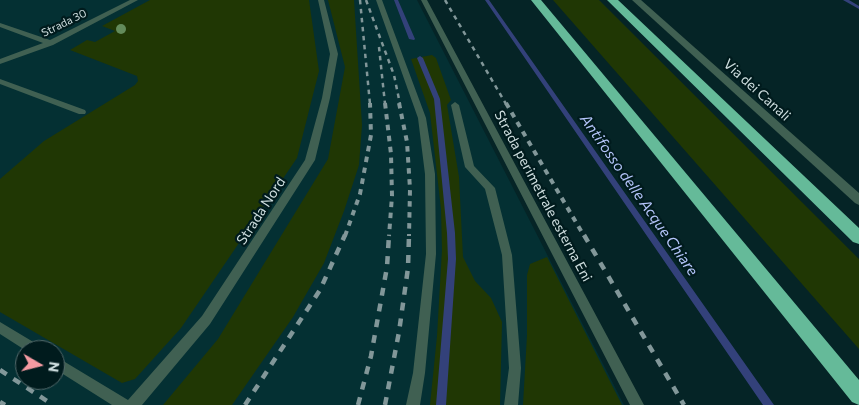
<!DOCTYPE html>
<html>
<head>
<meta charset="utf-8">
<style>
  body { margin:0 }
  #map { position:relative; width:859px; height:405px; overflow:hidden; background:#052426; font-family:Commissioner,sans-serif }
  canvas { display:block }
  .north { position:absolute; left:15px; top:340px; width:50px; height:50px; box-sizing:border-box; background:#001b1d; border:1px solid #52696b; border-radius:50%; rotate:98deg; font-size:14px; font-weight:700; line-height:20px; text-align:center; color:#cededf }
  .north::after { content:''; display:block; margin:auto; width:18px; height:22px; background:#f49aa1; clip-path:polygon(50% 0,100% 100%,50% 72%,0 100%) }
</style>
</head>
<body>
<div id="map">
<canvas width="859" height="405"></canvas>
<div class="north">N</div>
</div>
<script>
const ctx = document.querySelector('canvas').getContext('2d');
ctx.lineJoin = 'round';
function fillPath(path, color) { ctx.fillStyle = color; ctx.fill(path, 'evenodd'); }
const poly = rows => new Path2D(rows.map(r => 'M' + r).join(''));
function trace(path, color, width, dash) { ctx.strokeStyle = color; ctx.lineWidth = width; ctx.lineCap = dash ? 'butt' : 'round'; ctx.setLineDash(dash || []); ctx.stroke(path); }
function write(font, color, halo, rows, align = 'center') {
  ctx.font = font + ' Commissioner,sans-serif'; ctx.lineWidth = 4.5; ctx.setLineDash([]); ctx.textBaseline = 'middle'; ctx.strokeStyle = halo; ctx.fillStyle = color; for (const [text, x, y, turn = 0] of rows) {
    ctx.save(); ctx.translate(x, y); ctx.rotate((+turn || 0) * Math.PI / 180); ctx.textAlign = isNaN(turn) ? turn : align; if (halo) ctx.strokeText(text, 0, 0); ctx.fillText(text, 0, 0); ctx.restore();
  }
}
fillPath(poly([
  [0,0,417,0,624,405,0,405],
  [25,350,55,350,55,380,25,380]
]), '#043033');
fillPath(poly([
  [150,0,309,0,319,71,297,158,181,328,135,379,122,383,0,312,0,179,44,141,135,85,138,81,137,76,70,50,87,40,95,42,115,31,102,26],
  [328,0,354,0,362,125,359,165,344,211,324,263,293,317,232,405,163,405,218,339,328,159,345,67],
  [553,0,599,0,859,259,859,349],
  [432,55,436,58,451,100,447,105,459,177,463,257,475,281,491,298,502,322,500,405,430,405,437,336,442,250,441,209,430,113,411,59],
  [547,257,622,405,523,405,527,335,527,275,530,264]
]), '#203704');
fillPath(poly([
  [394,0,398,0,415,39,414,40,409,39,394,0],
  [485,0,489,0,774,405,763,405,485,0],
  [843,0,849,0,859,6,859,9,843,0],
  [420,56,423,58,440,99,455,233,456,259,446,405,436,405,448,259,447,233,434,99,417,58,420,56]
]), '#33417a');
fillPath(poly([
  [130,0,138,0,53,45,0,64,0,59,43,43,0,27,0,23,50,40,130,0],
  [318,0,324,0,338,54,330,98,315,160,210,324,142,405,112,405,55,369,55,356,128,400,202,316,305,160,322,98,330,54,318,0],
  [376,0,382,0,426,118,435,174,436,254,425,373,420,405,406,405,413,373,426,254,425,174,418,118,376,0],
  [421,0,427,0,644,405,630,405,421,0],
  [0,79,85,110,86,112,85,114,79,114,0,84,0,79],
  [455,102,459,105,474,166,495,188,512,255,521,368,518,405,504,405,509,368,502,255,485,189,465,167,451,105,455,102],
  [0,322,40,346,42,350,25,350,0,334,0,322]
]), '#406052');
fillPath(poly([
  [632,0,641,0,859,193,859,205,855,203,632,0]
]), '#406052');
fillPath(poly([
  [531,0,541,0,859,380,859,405,852,402,531,0],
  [607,0,618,0,859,228,859,244,853,242,607,0]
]), '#65ba99');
trace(poly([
  [360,0,370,104],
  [366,0,394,75,400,104],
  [445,0,506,104],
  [379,47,385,104]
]), '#829799', 2.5, [4.5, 4.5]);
trace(poly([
  [385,103,391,154,392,196,389,236],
  [399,103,407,142,410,189,409,236],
  [506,103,584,236],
  [345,236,360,194,371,135,370,103]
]), '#829799', 4, [5.5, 5.5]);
trace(poly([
  [584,235,684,405],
  [0,370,53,405],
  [0,402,5,405],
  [245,405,320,290,345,235],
  [358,405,371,356,387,267,389,235],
  [385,405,399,332,408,268,409,235]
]), '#829799', 4.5, [8, 8]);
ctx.fillStyle = '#638b5b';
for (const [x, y] of [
  [121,29]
]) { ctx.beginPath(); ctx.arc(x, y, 5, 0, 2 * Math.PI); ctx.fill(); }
write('11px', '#cededf', '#001b1d', [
  ["Strada 30",64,23,-26]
]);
write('14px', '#cededf', '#001b1d', [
  ["Via dei Canali",757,90,42],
  ["Strada perimetrale esterna Eni",543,196,62],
  ["Strada Nord",261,211,-57]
]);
write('italic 15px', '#b4c5fa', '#001b1d', [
  ["Antifosso delle Acque Chiare",639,195,55]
]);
</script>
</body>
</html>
